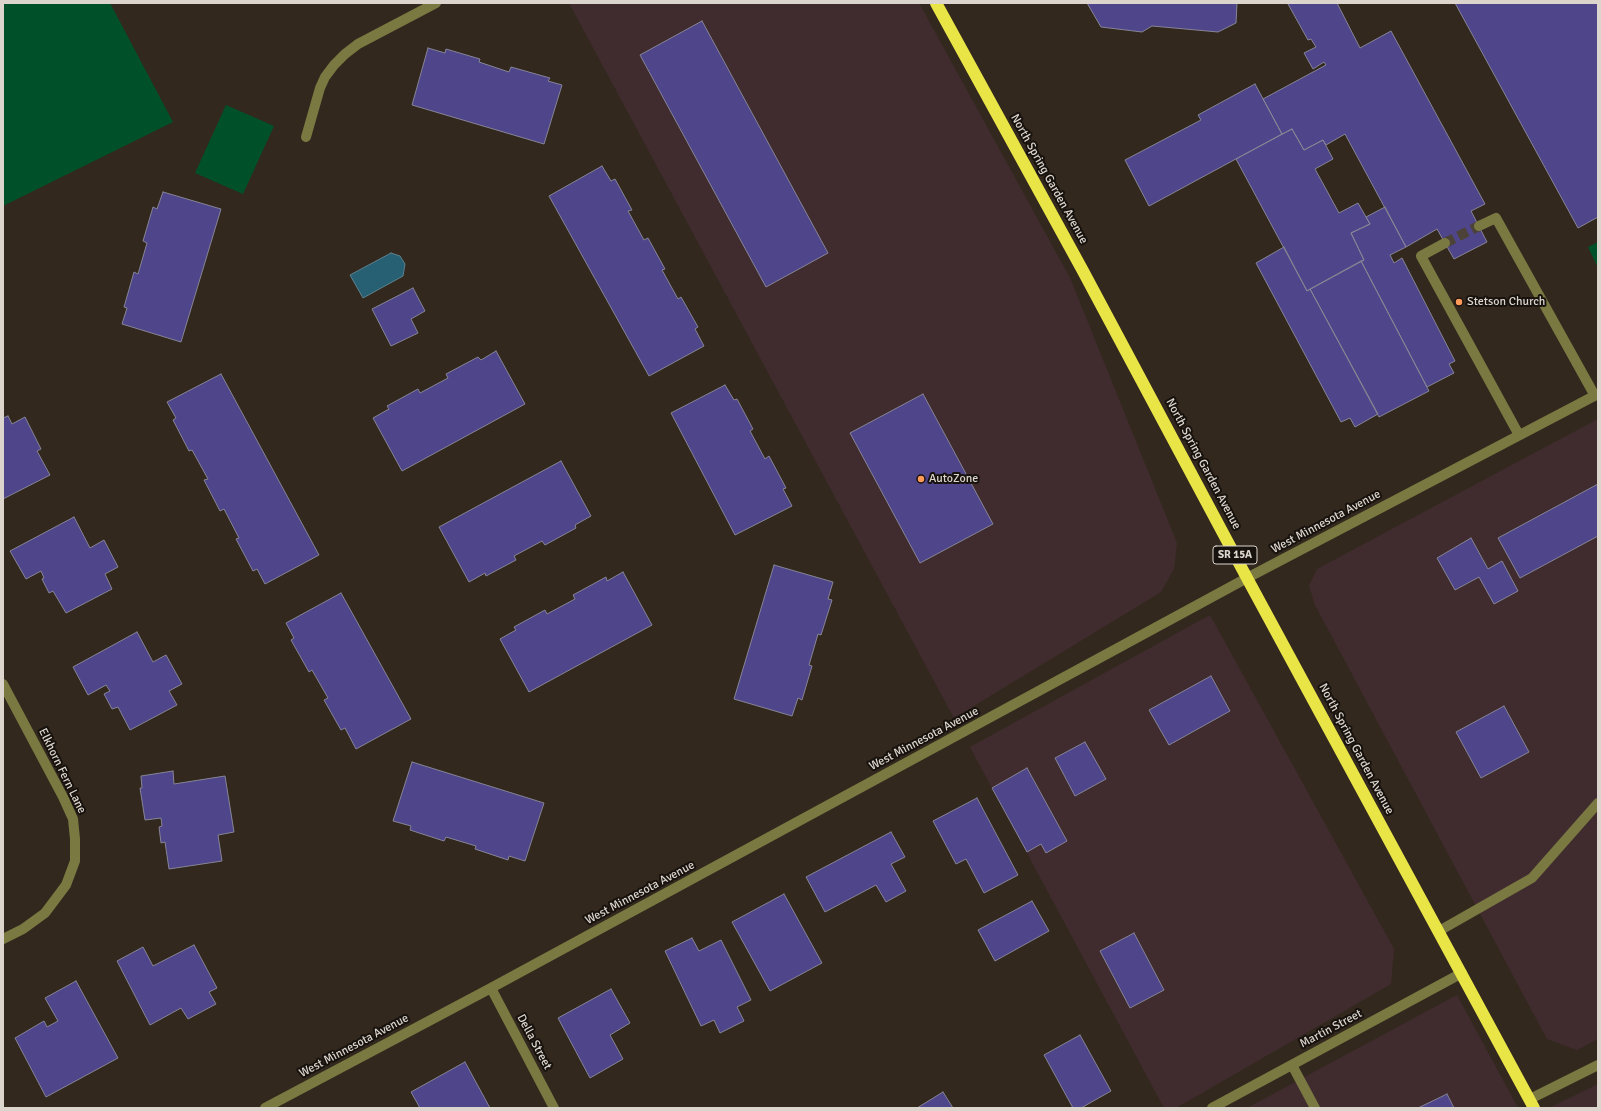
<!DOCTYPE html>
<html>
<head>
<meta charset="utf-8">
<style>
  body { margin:0 }
  #map { position:relative; width:1601px; height:1111px; overflow:hidden; background:#33281e; font-family:Signika,sans-serif }
  canvas { display:block }
  .frame { position:absolute; inset:0; border:4px solid #dcd5ce; pointer-events:none }
</style>
</head>
<body>
<div id="map">
<canvas width="1601" height="1111"></canvas>
<div class="frame"></div>
</div>
<script>
const ctx = document.querySelector('canvas').getContext('2d');
ctx.lineJoin = 'round';
function fillPath(path, color) { ctx.fillStyle = color; ctx.fill(path, 'evenodd'); }
const poly = rows => new Path2D(rows.map(r => 'M' + r).join(''));
function trace(path, color, width, dash) { ctx.strokeStyle = color; ctx.lineWidth = width; ctx.lineCap = dash ? 'butt' : 'round'; ctx.setLineDash(dash || []); ctx.stroke(path); }
function write(font, color, halo, rows, align = 'center') {
  ctx.font = font + ' Signika,sans-serif'; ctx.lineWidth = 4; ctx.setLineDash([]); ctx.textBaseline = 'middle'; ctx.strokeStyle = halo; ctx.fillStyle = color; for (const [text, x, y, turn = 0] of rows) {
    ctx.save(); ctx.translate(x, y); ctx.rotate((+turn || 0) * Math.PI / 180); ctx.textAlign = isNaN(turn) ? turn : align; if (halo) ctx.strokeText(text, 0, 0); ctx.fillText(text, 0, 0); ctx.restore();
  }
}
fillPath(poly([
  [569,3,919,3,1070,278,1177,543,1174,569,1161,592,954,718],
  [1598,419,1598,1039,1577,1050,1547,1039,1315,605,1309,586,1317,569],
  [1210,615,1394,949,1391,984,1176,1108,1164,1108,970,747],
  [1457,995,1518,1108,1247,1108],
  [1598,1084,1598,1108,1551,1107]
]), '#402c2f');
fillPath(poly([
  [3,3,110,3,173,122,3,206],
  [226,105,274,126,243,194,195,173],
  [1598,242,1598,268,1588,247]
]), '#005129');
const water = poly([
  [391,253,400,256,405,264,403,276,363,298,350,275,391,253]
]);
fillPath(water, '#275f73');
trace(water, '#5d828e', 1);
const building = poly([
  [1087,3,1237,3,1236,23,1218,32,1152,26,1142,32,1101,27,1087,3],
  [1290,3,1337,3,1360,48,1391,31,1485,204,1471,211,1487,242,1454,259,1437,229,1406,247,1345,134,1326,145,1323,140,1304,150,1292,129,1282,134,1263,99,1326,65,1324,62,1313,69,1304,53,1316,47,1311,39,1308,40,1288,4,1290,3],
  [1455,3,1598,3,1598,217,1578,228,1455,3],
  [702,21,828,253,766,287,640,55,702,21],
  [428,48,445,53,446,49,480,59,479,62,509,72,511,67,550,78,548,81,562,85,544,144,412,105,428,48],
  [1255,84,1282,134,1149,206,1125,160,1201,120,1198,115,1255,84],
  [1292,129,1304,150,1323,140,1333,159,1315,169,1339,213,1358,203,1370,224,1351,233,1364,260,1307,291,1236,159,1292,129],
  [602,166,611,181,615,179,632,210,628,211,644,240,648,238,665,269,662,270,678,299,681,297,698,327,695,329,704,346,649,376,549,196,602,166],
  [163,192,221,209,181,342,122,324,127,308,124,307,134,272,138,274,147,243,143,241,153,207,157,209,163,192],
  [1385,207,1406,247,1390,255,1394,263,1402,258,1455,361,1449,364,1454,373,1427,387,1361,261,1364,260,1351,233,1370,224,1366,217,1385,207],
  [1284,247,1307,291,1310,289,1378,414,1355,427,1350,418,1341,422,1256,263,1284,247],
  [1361,261,1429,391,1379,417,1310,289,1361,261],
  [413,288,425,311,411,319,418,333,391,346,372,309,413,288],
  [496,351,525,404,402,471,373,418,389,409,387,406,418,389,420,393,448,378,446,374,478,357,481,360,496,351],
  [221,374,319,555,265,584,257,569,253,571,236,539,239,538,224,509,220,511,204,480,208,479,192,450,189,451,173,420,176,418,167,402,221,374],
  [725,385,734,400,737,399,753,429,750,431,765,459,769,456,786,488,783,489,792,506,735,535,671,413,725,385],
  [923,394,993,524,920,563,850,433,923,394],
  [8,416,12,424,25,417,41,449,37,451,50,475,3,499,3,418,8,416],
  [561,461,591,516,575,525,576,528,545,545,542,541,514,556,516,560,486,576,485,573,469,582,439,527,561,461],
  [1598,484,1598,536,1520,578,1498,538,1598,484],
  [74,517,90,548,104,540,118,567,105,574,112,589,66,613,53,591,49,593,42,579,44,578,41,571,26,579,10,551,74,517],
  [1471,538,1488,569,1502,561,1518,591,1494,604,1479,577,1455,590,1437,558,1471,538],
  [774,565,833,582,828,599,832,600,821,635,818,634,809,665,812,666,802,700,798,698,792,716,734,699,774,565],
  [623,572,652,625,529,692,500,639,516,630,514,627,545,610,547,614,575,599,573,595,606,577,607,581,623,572],
  [341,593,411,719,356,749,345,728,341,730,324,700,328,698,312,670,309,672,291,640,294,638,286,623,341,593],
  [137,632,153,662,166,655,182,684,169,691,177,705,130,730,118,707,112,709,104,694,110,691,106,685,88,695,73,667,137,632],
  [1211,676,1230,711,1169,745,1149,710,1211,676],
  [1504,706,1529,752,1481,778,1456,732,1504,706],
  [1085,742,1106,779,1075,796,1055,758,1085,742],
  [412,762,544,803,525,861,509,856,508,860,475,849,476,846,446,837,444,841,410,830,411,826,393,821,412,762],
  [1027,768,1067,841,1046,853,1041,844,1027,852,992,788,1027,768],
  [173,771,174,784,225,776,234,832,218,835,222,861,169,869,165,842,161,843,159,827,162,826,161,818,145,820,140,788,142,788,141,776,173,771],
  [977,798,1018,875,984,893,966,859,956,864,933,821,977,798],
  [891,832,905,857,891,864,906,891,886,902,876,885,825,912,806,877,891,832],
  [784,894,822,963,770,991,732,922,784,894],
  [1032,901,1049,931,995,961,978,930,1032,901],
  [1134,933,1164,990,1130,1008,1100,951,1134,933],
  [692,938,699,951,721,940,751,1000,737,1007,744,1021,720,1033,714,1020,701,1026,665,951,692,938],
  [194,945,217,988,209,992,216,1004,188,1019,181,1008,150,1025,117,961,143,947,153,966,194,945],
  [76,981,118,1058,46,1097,15,1038,44,1021,47,1027,58,1021,45,998,76,981],
  [611,989,630,1023,610,1035,623,1059,590,1078,558,1018,611,989],
  [1080,1035,1111,1091,1081,1108,1073,1108,1044,1055,1080,1035],
  [465,1062,490,1108,420,1108,411,1092,465,1062],
  [943,1092,953,1108,917,1108,943,1092],
  [1447,1094,1454,1108,1418,1108,1447,1094]
]);
fillPath(building, '#4f458a');
trace(building, '#868596', 1);
trace(poly([
  [1445,243,1479,226]
]), '#4c4238', 10, [10, 5]);
trace(poly([
  [306,137,320,88,325,77,334,65,345,54,358,44,436,3],
  [1479,226,1496,218,1595,396],
  [1445,243,1421,256,1519,435],
  [3,684,63,797,73,819,75,839,75,861,66,885,45,913,23,929,3,939],
  [1439,931,1532,878,1598,803],
  [491,988,554,1108],
  [1292,1065,1315,1108],
  [1530,1099,1598,1065],
  [265,1108,491,988,1247,578,1598,394],
  [1212,1108,1462,973]
]), '#7a7941', 10);
trace(poly([
  [936,3,1083,271,1247,578,1534,1108]
]), '#eae547', 12);
for (const [x, y, r, color] of [
  [1459,302,4,"#ff9b59"],
  [921,479,4,"#ff9b59"]
]) { const dot = new Path2D(); dot.arc(x, y, r, 0, 2 * Math.PI); ctx.fillStyle = color; ctx.fill(dot); trace(dot, '#17120d', 1.5); }
for (const [x, y, w] of [
  [1235,555,44]
]) { const box = new Path2D(); box.roundRect(x - w / 2, y - 9, w, 18, 3); ctx.fillStyle = '#17120d'; ctx.fill(box); trace(box, '#dcd5ce', 1); }
write('bold 11px', '#dcd5ce', null, [
  ["SR 15A",1235,555]
]);
write('12px', '#dcd5ce', '#17120d', [
  ["North Spring Garden Avenue",1049,179,61],
  ["North Spring Garden Avenue",1203,464,62],
  ["West Minnesota Avenue",1326,522,-28],
  ["West Minnesota Avenue",924,739,-28],
  ["North Spring Garden Avenue",1356,749,62],
  ["Elkhorn Fern Lane",62,771,64],
  ["West Minnesota Avenue",640,893,-28],
  ["Martin Street",1331,1029,-28],
  ["Della Street",534,1042,62],
  ["West Minnesota Avenue",354,1046,-28]
]);
write('12px', '#dcd5ce', '#17120d', [
  ["Stetson Church",1467,302],
  ["AutoZone",929,479]
], 'left');
</script>
</body>
</html>
